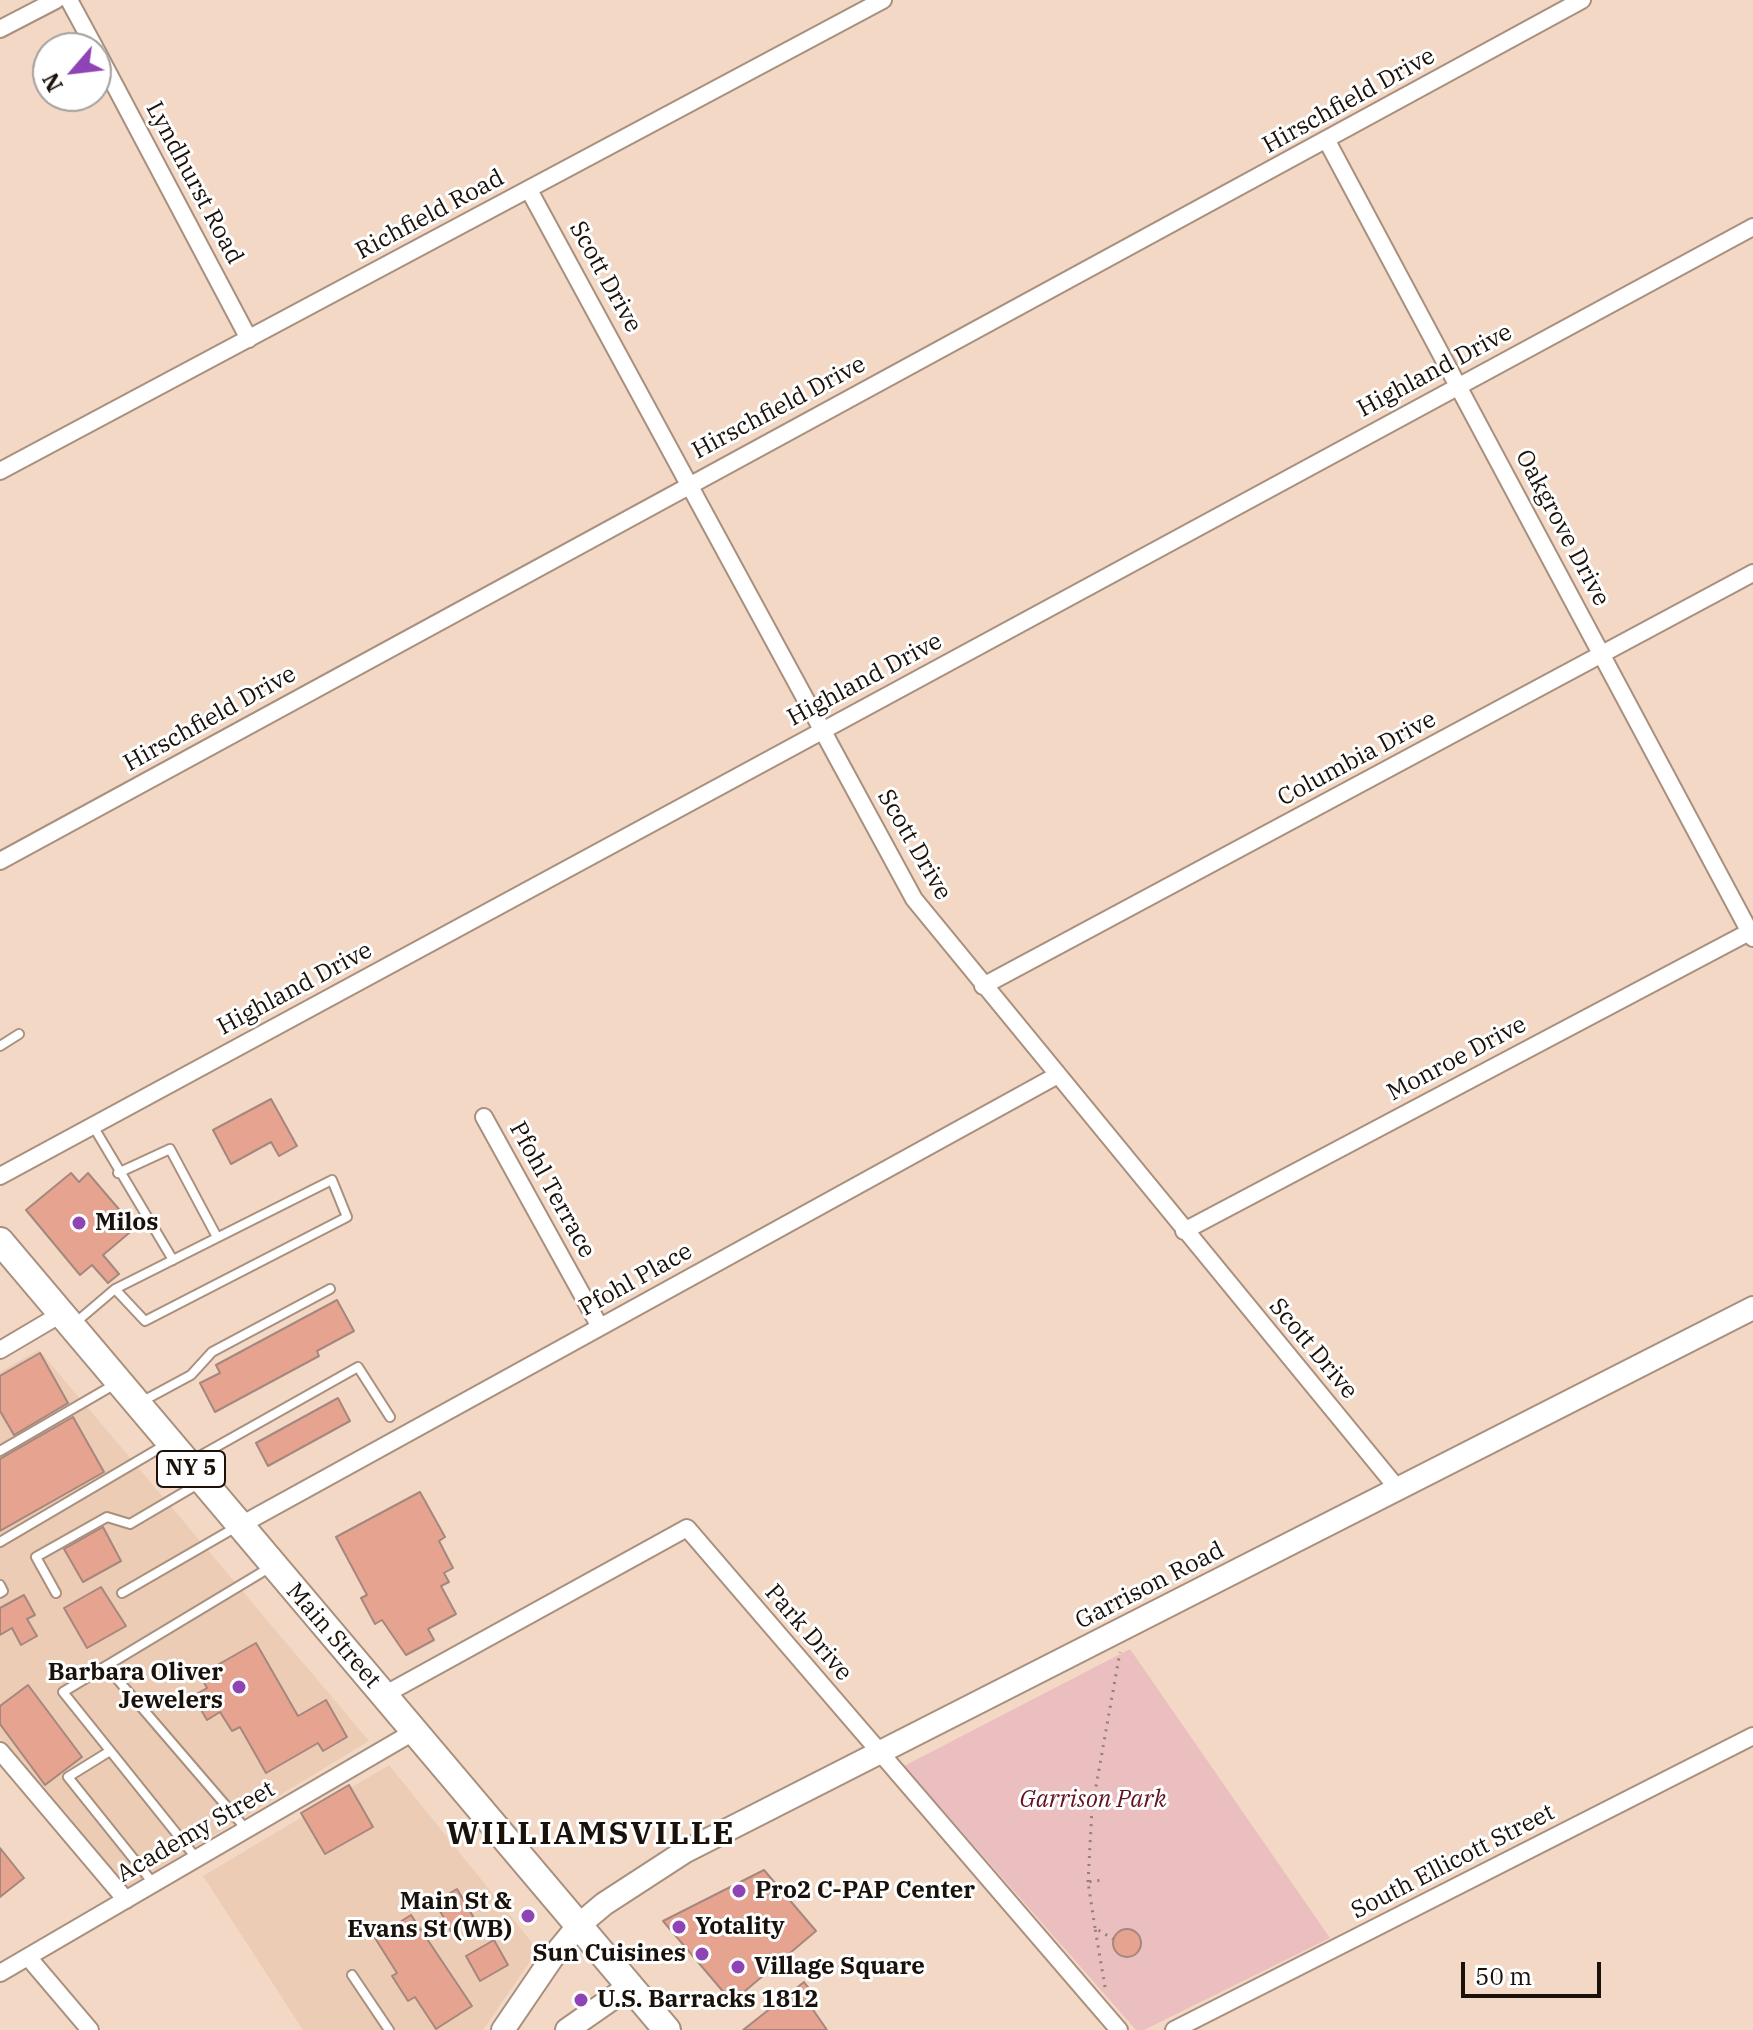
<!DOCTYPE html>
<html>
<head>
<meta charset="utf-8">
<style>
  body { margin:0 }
  #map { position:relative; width:1753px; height:2030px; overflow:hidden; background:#f3d9c5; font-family:"IBM Plex Serif",serif }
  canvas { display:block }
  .north { position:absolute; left:32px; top:32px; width:80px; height:80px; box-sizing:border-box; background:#fff; border:2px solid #a3a09d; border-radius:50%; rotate:242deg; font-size:22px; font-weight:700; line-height:32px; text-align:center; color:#19110a }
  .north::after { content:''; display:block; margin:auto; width:28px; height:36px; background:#8f44b6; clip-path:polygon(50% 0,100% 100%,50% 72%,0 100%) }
  .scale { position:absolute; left:1461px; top:1962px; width:140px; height:36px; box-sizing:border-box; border:4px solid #19110a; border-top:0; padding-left:10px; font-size:24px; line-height:28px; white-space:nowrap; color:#19110a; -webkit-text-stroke:6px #fff; paint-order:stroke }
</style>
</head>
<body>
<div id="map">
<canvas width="1753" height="2030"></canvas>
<div class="north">N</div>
<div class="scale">50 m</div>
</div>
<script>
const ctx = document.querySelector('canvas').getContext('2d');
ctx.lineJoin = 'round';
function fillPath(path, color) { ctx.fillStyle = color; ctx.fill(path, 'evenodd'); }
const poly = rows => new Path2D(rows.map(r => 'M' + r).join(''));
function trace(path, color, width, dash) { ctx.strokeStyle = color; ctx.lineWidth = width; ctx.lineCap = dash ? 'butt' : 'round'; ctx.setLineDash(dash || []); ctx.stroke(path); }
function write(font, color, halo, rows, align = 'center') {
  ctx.font = font + ' "IBM Plex Serif",serif'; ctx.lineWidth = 6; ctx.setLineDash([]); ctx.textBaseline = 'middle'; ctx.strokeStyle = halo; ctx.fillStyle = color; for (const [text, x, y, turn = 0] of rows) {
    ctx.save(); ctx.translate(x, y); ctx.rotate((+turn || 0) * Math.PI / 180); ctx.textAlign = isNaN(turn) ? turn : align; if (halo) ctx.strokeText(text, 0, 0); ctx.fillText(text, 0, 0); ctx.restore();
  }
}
fillPath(poly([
  [39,1350,369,1741,125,1889,0,1739,0,1372],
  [389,1765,538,1950,483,2030,303,2030,203,1876]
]), '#ecccb4');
fillPath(poly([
  [1130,1649,1330,1938,1144,2030,1136,2030,904,1766]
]), '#ebbebf');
const building = poly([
  [271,1099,297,1146,279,1156,271,1142,231,1164,213,1130,271,1099],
  [71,1173,79,1182,88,1173,135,1228,103,1255,119,1274,108,1283,92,1265,80,1275,26,1210,71,1173],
  [337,1300,354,1331,317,1351,319,1356,215,1412,200,1383,220,1373,216,1365,337,1300],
  [40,1353,68,1403,14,1435,0,1411,0,1376,40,1353],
  [338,1398,350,1421,268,1466,256,1443,338,1398],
  [73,1417,104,1472,0,1531,0,1459,73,1417],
  [420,1492,445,1537,439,1541,453,1568,444,1573,449,1582,441,1586,456,1614,428,1629,434,1640,406,1655,382,1620,375,1624,361,1598,367,1595,336,1537,420,1492],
  [103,1527,121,1561,83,1582,64,1549,103,1527],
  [101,1587,126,1626,87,1648,64,1608,101,1587],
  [24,1595,35,1615,27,1619,37,1636,21,1645,12,1628,0,1635,0,1608,24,1595],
  [256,1643,298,1716,326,1700,347,1737,323,1751,318,1743,266,1773,240,1727,232,1731,220,1712,207,1720,193,1696,207,1688,200,1675,256,1643],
  [28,1685,82,1757,45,1785,0,1724,0,1706,28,1685],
  [349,1785,373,1827,325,1854,301,1813,349,1785],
  [0,1848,24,1878,0,1897,0,1848],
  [764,1870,816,1931,732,2002,663,1921,764,1870],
  [457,1889,474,1918,451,1931,435,1902,457,1889],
  [411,1915,472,2006,436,2029,415,1997,408,2001,392,1976,397,1973,375,1938,411,1915],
  '1113 1943a14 14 0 1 1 28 0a14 14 0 1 1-28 0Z',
  [494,1940,508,1965,480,1981,466,1956,494,1940],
  [804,1982,814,1995,807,2001,827,2030,743,2030,804,1982]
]);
fillPath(building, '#e6a490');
trace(building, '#a5877d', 2);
const lane = poly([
  [0,1046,19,1034],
  [93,1126,173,1260],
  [118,1173,170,1149,217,1237],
  [75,1323,115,1289,145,1321,347,1217,332,1180,115,1289],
  [141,1402,191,1375,212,1352,330,1289],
  [0,1451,117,1383],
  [191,1461,358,1367,390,1417],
  [0,1542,165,1445],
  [0,1585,3,1591,0,1593],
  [56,1593,36,1557,107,1517,130,1524,198,1484],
  [122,1593,238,1526],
  [106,1666,246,1829],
  [110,1751,68,1777,153,1883],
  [197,1859,63,1692,269,1568],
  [352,1975,389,2030]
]);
const street = poly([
  [69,0,95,48],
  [0,29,56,0],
  [96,50,249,339],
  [1327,141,1753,938],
  [529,190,914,899,1398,1489],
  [0,471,883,0],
  [0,861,1582,0],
  [983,986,1753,573],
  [484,1117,600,1327],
  [0,1176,1753,227],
  [1184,1231,1753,930],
  [0,1350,61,1314],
  [239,1526,1056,1076],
  [384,1695,687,1528,1119,2030],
  [0,1751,126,1900],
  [28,1957,90,2030],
  [0,1973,415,1731],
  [1174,2030,1753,1736]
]);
const secondary = poly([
  [503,2030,552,1958,579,1925,604,1904,684,1852,1753,1308],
  [567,2030,630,1986]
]);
const primary = poly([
  [0,1241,667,2030]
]);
trace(lane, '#a9907e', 12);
trace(street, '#a9907e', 20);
trace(secondary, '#a9907e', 26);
trace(primary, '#a9907e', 30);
trace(poly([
  [1088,1882,1092,1809,1120,1652],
  [1095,1928,1088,1882,1102,1880],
  [1105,1987,1095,1928,1113,1939]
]), '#938173', 3, [2, 6]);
trace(lane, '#fff', 8);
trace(street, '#fff', 16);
trace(secondary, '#fff', 22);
trace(primary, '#fff', 26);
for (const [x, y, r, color] of [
  [79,1223,8,"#8f44b6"],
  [239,1687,8,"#8f44b6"],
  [739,1891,8,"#8f44b6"],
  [528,1916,8,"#8f44b6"],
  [679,1927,8,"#8f44b6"],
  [702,1954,8,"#8f44b6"],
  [738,1967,8,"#8f44b6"],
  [581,2000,8,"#8f44b6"]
]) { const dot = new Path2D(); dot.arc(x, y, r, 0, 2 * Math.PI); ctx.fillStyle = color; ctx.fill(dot); trace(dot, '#fff', 3); }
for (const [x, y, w] of [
  [191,1469,68]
]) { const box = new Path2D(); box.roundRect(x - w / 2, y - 18, w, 36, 6); ctx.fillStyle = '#fff'; ctx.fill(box); trace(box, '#19110a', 2); }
write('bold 22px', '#19110a', null, [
  ["NY 5",191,1469]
]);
write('24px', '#19110a', '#fff', [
  ["Hirschfield Drive",1349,101,-29],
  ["Lyndhurst Road",194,183,62],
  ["Richfield Road",430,215,-28],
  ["Scott Drive",605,277,61],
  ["Highland Drive",1435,371,-28],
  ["Hirschfield Drive",779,408,-28],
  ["Oakgrove Drive",1562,528,62],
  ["Highland Drive",865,680,-28],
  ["Hirschfield Drive",210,719,-29],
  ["Columbia Drive",1357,759,-28],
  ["Scott Drive",914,845,60],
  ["Highland Drive",295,989,-28],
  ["Monroe Drive",1457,1059,-28],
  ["Pfohl Terrace",552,1190,61],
  ["Pfohl Place",636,1280,-29],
  ["Scott Drive",1313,1349,50],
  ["Garrison Road",1150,1586,-27],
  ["Park Drive",808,1633,49],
  ["Main Street",333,1636,49],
  ["Academy Street",196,1832,-30],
  ["South Ellicott Street",1453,1862,-27]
]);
write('bold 24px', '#19110a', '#fff', [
  ["Milos",95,1223],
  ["Barbara Oliver",223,1673,"right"],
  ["Jewelers",223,1701,"right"],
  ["Pro2 C-PAP Center",755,1891],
  ["Main St &",512,1902,"right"],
  ["Evans St (WB)",512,1930,"right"],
  ["Yotality",695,1927],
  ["Sun Cuisines",686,1954,"right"],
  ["Village Square",754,1967],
  ["U.S. Barracks 1812",597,2000]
], 'left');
write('italic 24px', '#641221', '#fff', [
  ["Garrison Park",1093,1800]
]);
ctx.letterSpacing = '2px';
write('bold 32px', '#19110a', '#fff', [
  ["WILLIAMSVILLE",591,1835]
]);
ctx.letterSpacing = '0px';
</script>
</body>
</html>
